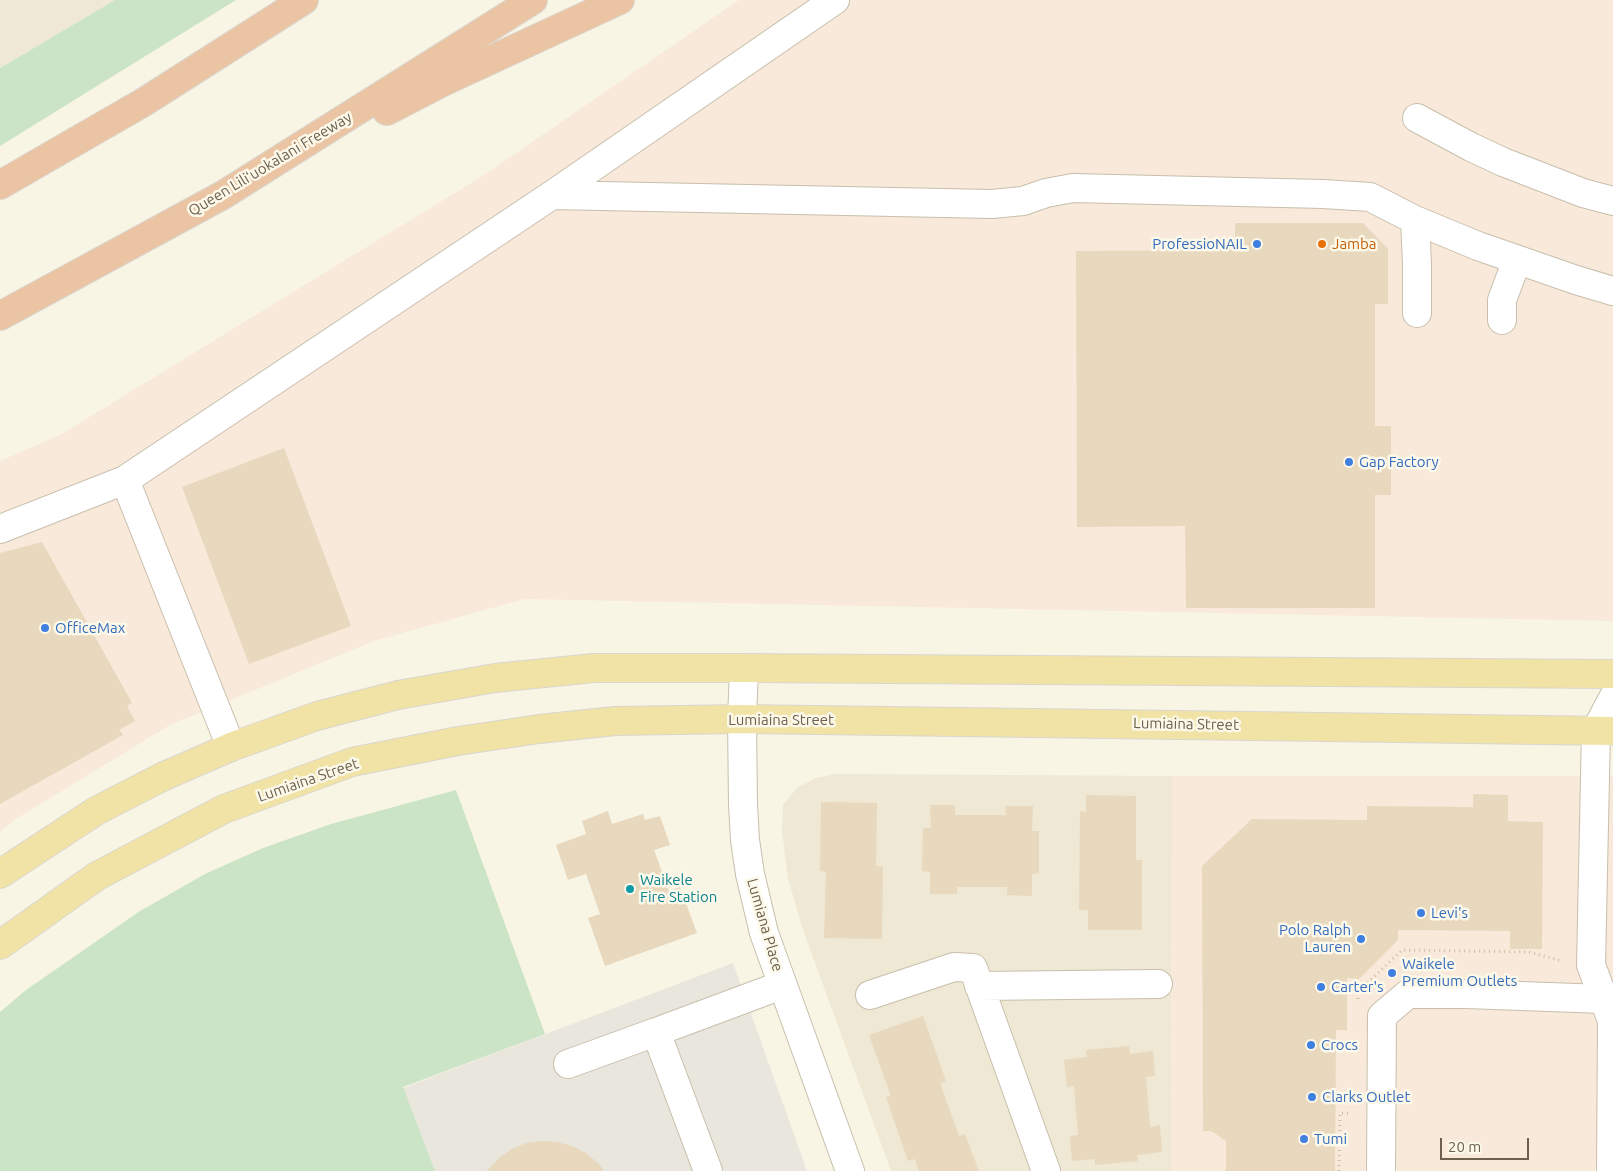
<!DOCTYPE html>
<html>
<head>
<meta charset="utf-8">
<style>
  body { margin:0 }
  #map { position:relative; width:1613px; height:1171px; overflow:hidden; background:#f9f5e5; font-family:Ubuntu,sans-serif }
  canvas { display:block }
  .scale { position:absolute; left:1440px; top:1138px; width:89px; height:22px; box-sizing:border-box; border:2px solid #6e604d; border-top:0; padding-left:6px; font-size:15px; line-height:18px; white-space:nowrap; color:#6e604d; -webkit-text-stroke:4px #fcf9ea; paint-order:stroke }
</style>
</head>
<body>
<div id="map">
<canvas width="1613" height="1171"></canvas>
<div class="scale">20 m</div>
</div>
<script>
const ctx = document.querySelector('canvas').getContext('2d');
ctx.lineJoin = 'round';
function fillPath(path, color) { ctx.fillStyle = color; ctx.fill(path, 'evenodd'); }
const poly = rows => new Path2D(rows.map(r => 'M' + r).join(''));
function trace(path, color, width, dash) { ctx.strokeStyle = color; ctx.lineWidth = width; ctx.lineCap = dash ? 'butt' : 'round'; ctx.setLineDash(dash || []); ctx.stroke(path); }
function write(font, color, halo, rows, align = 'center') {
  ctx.font = font + ' Ubuntu,sans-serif'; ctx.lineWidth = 5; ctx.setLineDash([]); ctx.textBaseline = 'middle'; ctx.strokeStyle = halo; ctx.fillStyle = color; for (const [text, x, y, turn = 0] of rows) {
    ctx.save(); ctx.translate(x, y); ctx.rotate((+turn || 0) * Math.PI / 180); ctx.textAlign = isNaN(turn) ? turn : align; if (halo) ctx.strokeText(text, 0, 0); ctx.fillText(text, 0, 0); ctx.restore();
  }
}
fillPath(poly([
  [0,0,115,0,0,68],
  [835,774,1172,776,1171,1171,891,1171,803,930,788,879,782,831,783,805,797,788,816,778]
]), '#efe8d4');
fillPath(poly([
  [739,0,1613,0,1613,621,524,599,374,641,170,725,16,819,0,832,0,461,60,435,484,175],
  [1172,776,1613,776,1613,1171,1171,1171]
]), '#f8e9da');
fillPath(poly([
  [733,963,807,1171,435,1171,403,1088]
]), '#e9e6de');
fillPath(poly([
  [115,0,236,0,0,146,0,68],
  [456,790,545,1034,403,1087,435,1171,0,1171,0,1012,26,990,140,911,205,874,263,848,331,824]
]), '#cbe4c5');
fillPath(poly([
  [1235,223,1363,223,1388,249,1388,304,1375,304,1375,426,1391,426,1391,495,1375,495,1375,608,1186,608,1185,526,1077,527,1076,251,1235,250],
  [284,448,351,626,249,664,182,487],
  [42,542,132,703,127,706,135,721,119,730,123,735,0,804,0,553],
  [1473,794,1508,795,1508,821,1543,822,1542,949,1510,949,1510,931,1398,930,1398,940,1359,979,1347,978,1347,1030,1336,1030,1335,1171,1226,1171,1226,1141,1211,1131,1203,1131,1202,866,1252,819,1367,820,1367,806,1473,807],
  [1086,795,1136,796,1136,860,1142,860,1142,930,1088,930,1088,910,1079,910,1080,811,1086,812],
  [821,802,877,803,876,866,883,866,882,939,824,938,826,872,820,871],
  [930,805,955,805,955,815,1006,815,1005,806,1033,806,1032,831,1039,831,1039,873,1032,874,1032,896,1007,895,1007,887,957,887,957,894,930,894,930,872,922,871,923,828,931,828],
  [608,811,612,824,643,814,645,820,660,816,670,845,654,850,669,891,680,887,697,933,605,966,588,918,600,914,586,874,568,880,556,845,586,834,582,821],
  [923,1016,946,1081,940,1083,959,1136,965,1134,979,1171,919,1171,915,1159,908,1161,886,1097,891,1096,869,1035],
  [1129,1046,1130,1054,1153,1051,1155,1076,1146,1077,1150,1127,1160,1125,1162,1152,1137,1155,1138,1161,1095,1165,1095,1159,1072,1161,1070,1136,1078,1135,1074,1086,1067,1087,1064,1060,1087,1057,1086,1050],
  [542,1141,557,1142,572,1146,586,1153,600,1165,604,1171,487,1171,499,1158,512,1149,526,1143]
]), '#e8d8be');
const minor = poly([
  [1417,118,1471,147,1503,162,1583,193,1613,201],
  [552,195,992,204,1023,201,1046,193,1073,188,1323,194,1370,197,1415,220,1478,246,1576,280,1613,291],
  [1415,220,1417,264,1417,313],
  [1502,320,1502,300,1517,260],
  [125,480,231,747],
  [0,529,125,480,552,195,835,0],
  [744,668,742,719,743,805,745,840,750,874,764,933,850,1171],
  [979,986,1158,984],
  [870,995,954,967,973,968,1046,1171],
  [568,1064,656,1032],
  [708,1171,656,1032,782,985],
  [1381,1171,1382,1016,1408,994,1466,994,1604,999],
  [1611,1171,1612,1021,1591,965,1596,730,1613,698]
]);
const major = poly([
  [0,874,96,811,162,777,231,747,317,716,398,695,495,678,594,668,744,668,1613,674],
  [0,945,97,876,224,809,352,762,458,741,539,729,615,721,742,719,1613,731]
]);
const highway = poly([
  [387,111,443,82,620,0],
  [0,185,144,102,304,0],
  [0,316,223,195,533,0]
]);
trace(minor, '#c8bfac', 30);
trace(major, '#d9d6d1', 30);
trace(highway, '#d9d6d1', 30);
trace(poly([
  [1358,999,1358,992,1402,950,1529,952,1562,961],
  [1339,1171,1340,1113,1352,1114]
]), '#cfbda3', 3, [1, 4]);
trace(minor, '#fff', 28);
trace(major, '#f0e3a5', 28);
trace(highway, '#ebc5a3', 28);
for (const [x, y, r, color] of [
  [1257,244,5,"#3f7fe0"],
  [1322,244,5,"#e8710a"],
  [1349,462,5,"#3f7fe0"],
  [45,628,5,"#3f7fe0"],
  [630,889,5,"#0f9aa8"],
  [1421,913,5,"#3f7fe0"],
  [1361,939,5,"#3f7fe0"],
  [1392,973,5,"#3f7fe0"],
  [1321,987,5,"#3f7fe0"],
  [1311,1045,5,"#3f7fe0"],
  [1312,1097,5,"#3f7fe0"],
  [1304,1139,5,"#3f7fe0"]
]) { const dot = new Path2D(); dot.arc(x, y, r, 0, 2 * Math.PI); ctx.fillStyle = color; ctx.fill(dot); trace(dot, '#fcf9ea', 2); }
write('15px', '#6e604d', '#fcf9ea', [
  ["Queen Liliʻuokalani Freeway",270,164,-31],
  ["Lumiaina Street",781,720],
  ["Lumiaina Street",1186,724,1],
  ["Lumiaina Street",308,780,-19],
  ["Lumiana Place",765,925,74]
]);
write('15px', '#366cbe', '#fcf9ea', [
  ["ProfessioNAIL",1247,244,"right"],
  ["Gap Factory",1359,462],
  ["OfficeMax",55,628],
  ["Levi's",1431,913],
  ["Polo Ralph",1351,930,"right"],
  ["Lauren",1351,947,"right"],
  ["Waikele",1402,964],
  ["Premium Outlets",1402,981],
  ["Carter's",1331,987],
  ["Crocs",1321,1045],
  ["Clarks Outlet",1322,1097],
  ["Tumi",1314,1139]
], 'left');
write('15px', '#c56008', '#fcf9ea', [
  ["Jamba",1332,244]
], 'left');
write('15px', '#0d838f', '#fcf9ea', [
  ["Waikele",640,880],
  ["Fire Station",640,897]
], 'left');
</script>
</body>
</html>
